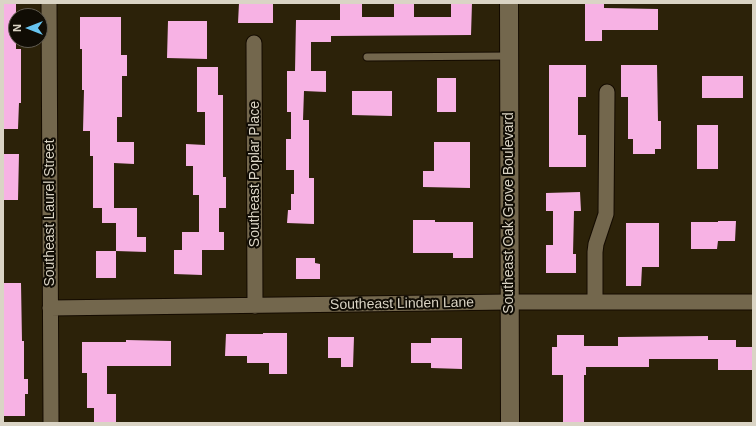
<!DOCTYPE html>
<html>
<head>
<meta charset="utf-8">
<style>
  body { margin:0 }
  #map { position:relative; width:756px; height:426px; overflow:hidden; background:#2c2209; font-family:Helvetica,sans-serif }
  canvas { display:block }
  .frame { position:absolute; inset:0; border:4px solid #dad4c5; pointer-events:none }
  .north { position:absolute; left:8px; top:8px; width:40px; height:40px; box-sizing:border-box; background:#100c04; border:1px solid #615c51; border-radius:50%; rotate:270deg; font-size:11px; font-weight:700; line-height:16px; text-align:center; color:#dad4c5 }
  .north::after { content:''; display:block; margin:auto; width:14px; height:18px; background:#67c4f0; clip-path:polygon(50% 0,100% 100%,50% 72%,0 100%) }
</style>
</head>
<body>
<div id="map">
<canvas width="756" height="426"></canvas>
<div class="frame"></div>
<div class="north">N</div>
</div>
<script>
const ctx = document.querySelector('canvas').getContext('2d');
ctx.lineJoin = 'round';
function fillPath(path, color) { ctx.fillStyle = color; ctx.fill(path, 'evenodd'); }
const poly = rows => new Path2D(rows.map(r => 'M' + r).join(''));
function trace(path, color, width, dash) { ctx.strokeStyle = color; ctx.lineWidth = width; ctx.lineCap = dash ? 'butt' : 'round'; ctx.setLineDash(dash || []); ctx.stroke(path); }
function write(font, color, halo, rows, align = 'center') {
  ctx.font = font + ' Helvetica,sans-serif'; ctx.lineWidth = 4; ctx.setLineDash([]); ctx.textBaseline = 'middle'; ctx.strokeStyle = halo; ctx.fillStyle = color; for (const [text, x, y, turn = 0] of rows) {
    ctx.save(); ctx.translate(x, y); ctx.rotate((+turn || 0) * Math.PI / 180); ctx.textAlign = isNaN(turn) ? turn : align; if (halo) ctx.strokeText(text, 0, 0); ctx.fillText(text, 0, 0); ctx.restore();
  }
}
fillPath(poly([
  [3,3,16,3,16,49,21,49,21,103,19,103,18,129,3,129],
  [239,3,273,3,273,23,238,23],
  [340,3,362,3,362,17,394,17,394,3,414,3,414,17,451,17,451,3,472,3,471,35,331,36,331,42,311,42,311,71,326,71,326,92,304,91,303,120,309,120,309,178,314,178,314,224,287,223,288,210,291,210,291,194,294,194,294,170,286,170,286,139,291,139,291,112,287,112,287,71,295,71,296,20,340,20],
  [585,3,604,3,604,8,658,9,658,30,602,30,602,41,585,41],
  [80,17,121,17,121,55,127,55,127,76,122,76,122,117,117,117,117,142,134,142,134,164,114,163,114,208,137,208,137,237,146,237,146,252,116,251,116,223,102,223,102,208,93,208,93,156,90,156,90,131,83,131,84,90,82,90,82,49,80,49],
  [168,21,207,21,207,59,167,58],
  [549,65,586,65,586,97,578,97,578,135,586,135,586,167,549,167],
  [621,65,657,65,658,121,661,121,661,149,655,149,655,154,633,154,633,139,628,139,628,97,621,97],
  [197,67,218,67,218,95,223,95,223,177,226,177,226,208,219,208,219,232,224,232,224,250,202,250,202,275,174,274,174,250,182,250,182,232,199,232,199,195,193,195,193,166,186,166,186,144,205,145,205,112,197,112],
  [702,76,743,76,743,98,702,98],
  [437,78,456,78,456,112,437,112],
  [352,91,392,91,392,116,352,115],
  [697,125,718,125,718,169,697,169],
  [434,142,470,142,470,188,423,187,423,171,434,171],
  [3,154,19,154,18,200,3,200],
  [580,192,581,211,574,211,573,254,576,254,576,273,546,273,546,245,553,245,553,211,546,211,546,193],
  [413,220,435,220,435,222,473,222,473,258,453,258,453,253,413,253],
  [718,221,736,221,735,241,718,241,717,249,691,249,691,222,718,222],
  [626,223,659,223,659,267,642,267,641,286,626,286],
  [96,251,116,251,116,278,96,278],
  [296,258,315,258,315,263,320,264,320,279,296,279],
  [3,283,21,283,22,341,24,341,24,379,28,379,28,394,25,394,25,416,3,416],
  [263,333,287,333,287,374,269,374,269,363,247,363,247,356,225,356,226,334,263,334],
  [557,335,584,335,584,346,618,346,618,337,708,336,708,340,736,340,736,347,753,347,753,370,718,370,718,359,649,359,649,367,586,367,586,375,584,375,584,423,563,423,563,375,552,375,552,347,557,347],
  [328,337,354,337,353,367,341,367,341,358,328,358],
  [431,338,462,338,462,369,431,368,431,363,411,363,411,343,431,343],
  [126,340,171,341,171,366,107,366,107,394,116,394,116,423,94,423,94,408,87,408,87,373,82,373,82,342,126,342]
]), '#f7b2e4');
const service = poly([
  [367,57,509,56]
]);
const minor = poly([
  [49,3,51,423],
  [254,43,255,306],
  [595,302,595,252,596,244,606,214,607,92],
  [50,308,509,302,753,302]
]);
const tertiary = poly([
  [509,3,510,423]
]);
trace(service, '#140b00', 9);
trace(minor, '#140b00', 17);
trace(tertiary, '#140b00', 20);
trace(service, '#73674d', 7);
trace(minor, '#73674d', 15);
trace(tertiary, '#73674d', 18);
write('14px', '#dad4c5', '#100c04', [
  ["Southeast Poplar Place",255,174,-90],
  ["Southeast Laurel Street",50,213,-90],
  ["Southeast Oak Grove Boulevard",509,213,-90],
  ["Southeast Linden Lane",402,304,-1]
]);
</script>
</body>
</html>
